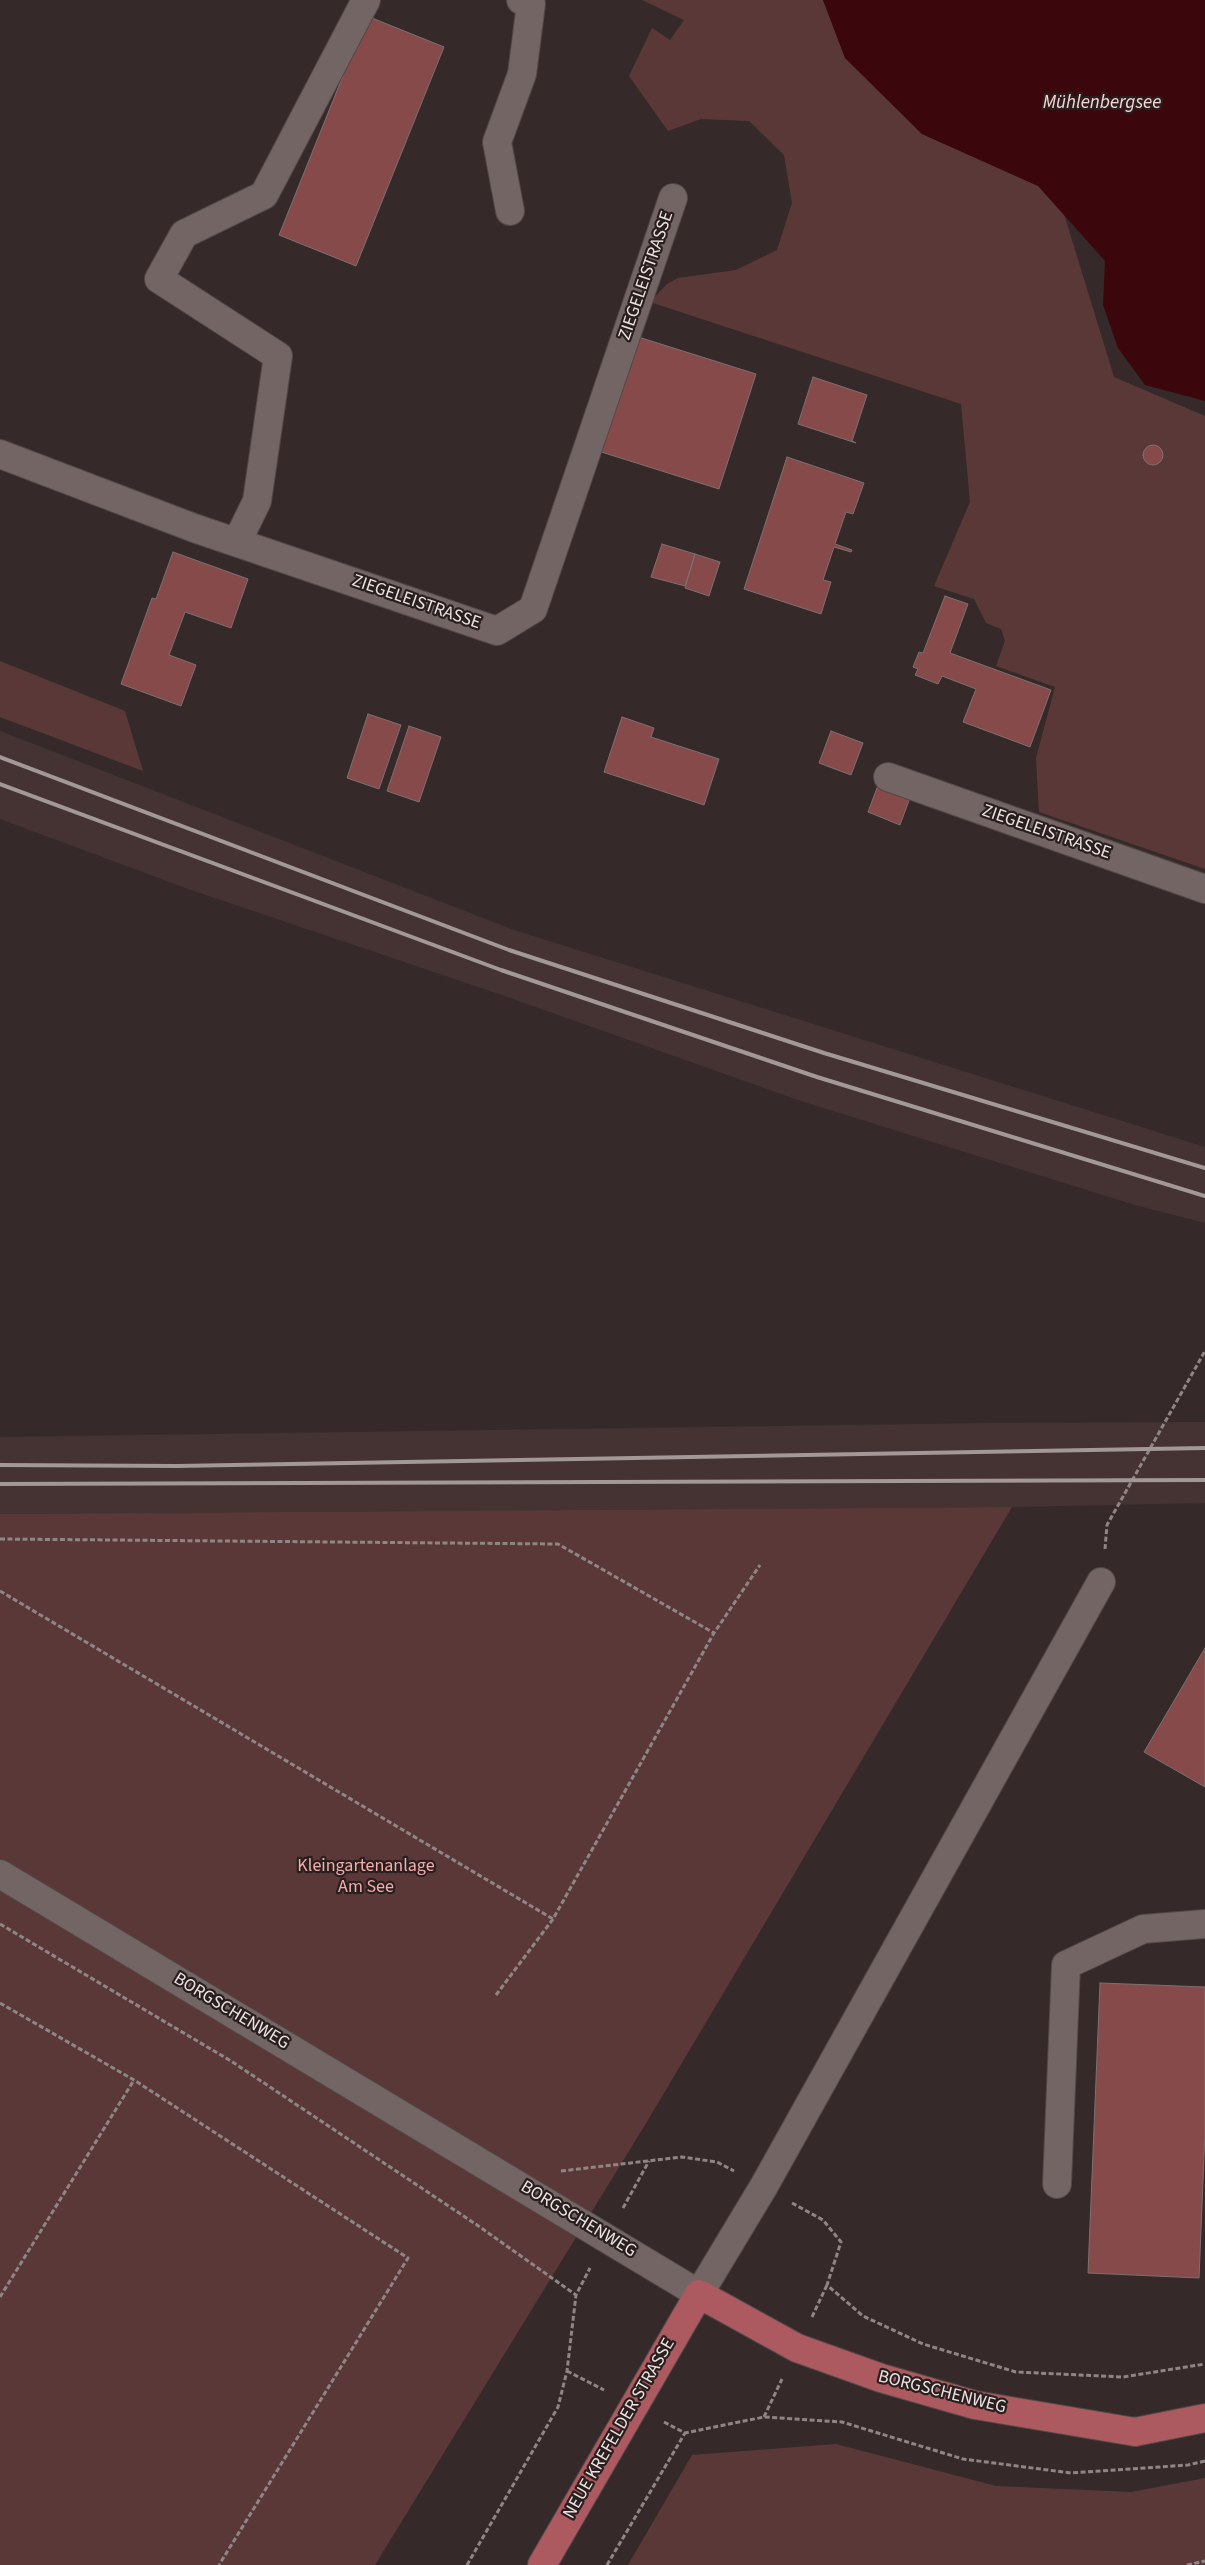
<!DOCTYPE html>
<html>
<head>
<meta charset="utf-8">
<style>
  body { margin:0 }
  canvas { display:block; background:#352929 }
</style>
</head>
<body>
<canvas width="1205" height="2565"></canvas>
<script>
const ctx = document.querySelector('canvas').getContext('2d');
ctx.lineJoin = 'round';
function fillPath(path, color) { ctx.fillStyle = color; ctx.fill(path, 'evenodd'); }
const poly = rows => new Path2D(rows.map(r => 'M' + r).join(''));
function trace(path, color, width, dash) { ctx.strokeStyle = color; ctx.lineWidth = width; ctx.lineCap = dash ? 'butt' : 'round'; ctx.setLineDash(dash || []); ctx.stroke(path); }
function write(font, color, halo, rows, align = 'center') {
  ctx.font = font + ' "Source Sans 3",sans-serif'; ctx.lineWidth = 4.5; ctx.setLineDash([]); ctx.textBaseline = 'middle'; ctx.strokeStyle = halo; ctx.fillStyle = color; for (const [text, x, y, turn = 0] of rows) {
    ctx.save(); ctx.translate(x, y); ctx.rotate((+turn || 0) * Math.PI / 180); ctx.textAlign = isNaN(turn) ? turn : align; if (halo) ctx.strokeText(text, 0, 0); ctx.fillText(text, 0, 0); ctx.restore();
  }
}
fillPath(poly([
  [0,731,514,930,1205,1147,1205,1223,1135,1205,801,1101,499,994,191,890,0,819],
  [1205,1422,1205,1503,1012,1507,0,1514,0,1437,992,1423]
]), '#453333');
fillPath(poly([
  [642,0,823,0,845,58,922,134,1038,186,1064,214,1114,377,1205,416,1205,869,1039,812,1036,758,1055,687,996,666,1005,641,1001,629,986,623,974,599,934,586,970,502,961,404,650,302,667,284,678,278,736,270,777,250,792,203,784,155,749,121,701,119,668,131,629,76,652,28,670,40,684,20],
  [0,661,125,711,143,771,0,717],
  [1012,1507,648,2120,375,2565,0,2565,0,1514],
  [836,2444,996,2486,1131,2492,1205,2478,1205,2565,628,2565,692,2455]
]), '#5b3838');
fillPath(poly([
  [823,0,1205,0,1205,401,1145,385,1118,348,1103,305,1105,261,1038,186,922,134,845,58]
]), '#3b070d');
const building = poly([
  [367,16,444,47,356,266,279,235,367,16],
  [632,335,756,374,719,489,595,450,632,335],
  [813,377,867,395,852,441,856,443,798,424,813,377],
  '1143 455a10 10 0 1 1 20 0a10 10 0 1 1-20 0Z',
  [787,457,864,483,853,514,846,512,835,544,852,550,851,552,834,547,823,580,831,582,821,614,744,589,787,457],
  [662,544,695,554,685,586,651,577,662,544],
  [173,552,248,579,231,628,185,612,169,655,196,665,181,706,121,684,152,598,156,599,173,552],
  [695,554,720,562,709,596,685,588,695,554],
  [945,596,968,604,950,653,1051,690,1030,747,963,722,976,689,942,676,938,684,915,675,918,669,913,667,919,652,923,653,945,596],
  [368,714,401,725,379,789,347,778,368,714],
  [622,717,654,728,651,737,719,759,704,805,604,772,622,717],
  [409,726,441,737,419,802,387,791,409,726],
  [831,731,863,743,851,775,819,763,831,731],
  [880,780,912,792,900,825,868,812,880,780],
  [1205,1648,1205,1787,1144,1752,1205,1648],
  [1100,1983,1205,1987,1205,2132,1199,2278,1088,2273,1100,1983]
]);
fillPath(building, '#864a4b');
trace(building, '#7d706f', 1);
const minor = poly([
  [510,211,497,142,522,74,531,4,521,0],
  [0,454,194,528,497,631,533,609,673,198],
  [237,542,257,501,278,356,159,279,184,234,264,195,366,0],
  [888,777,1205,889],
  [0,1874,699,2294,764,2186,1101,1582],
  [1057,2184,1066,1965,1143,1929,1205,1924]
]);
const major = poly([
  [542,2565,699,2294,797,2348,881,2378,975,2405,1135,2432,1205,2418]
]);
trace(minor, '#524848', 30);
trace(major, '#524848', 30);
trace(poly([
  [0,1539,558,1544,714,1633],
  [1105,1549,1107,1525,1205,1351],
  [0,1591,553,1919],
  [0,1924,231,2061,477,2225,576,2295],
  [496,1995,553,1919,714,1633,760,1565],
  [0,2003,134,2080,408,2258,219,2565],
  [561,2171,682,2157,717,2162,734,2171],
  [792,2203,823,2220,841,2242,827,2285,863,2316,923,2344,1016,2372,1123,2377,1205,2364],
  [623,2208,649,2161],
  [0,2297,134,2080],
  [812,2317,827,2285],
  [567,2371,604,2390],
  [764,2417,782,2379],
  [664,2422,685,2433,764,2417,842,2422,963,2459,1071,2473,1188,2465,1205,2461],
  [467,2565,558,2407,567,2371,576,2295,590,2268],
  [607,2565,685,2433],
  [1187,2565,1205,2561]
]), '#8f8585', 3, [5, 2.5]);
trace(minor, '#726564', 28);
trace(major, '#ac5a5f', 28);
trace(poly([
  [0,757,509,950,824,1053,1205,1168],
  [0,784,501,970,817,1077,1205,1196],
  [0,1465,177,1466,1205,1448],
  [0,1484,1205,1480]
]), '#a29897', 4);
write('18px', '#ebe3e2', '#2a1f1f', [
  ["ZIEGELEISTRASSE",647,276,-71],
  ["ZIEGELEISTRASSE",416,603,19],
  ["ZIEGELEISTRASSE",1046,833,19],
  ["BORGSCHENWEG",231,2012,31],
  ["BORGSCHENWEG",578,2220,31],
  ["BORGSCHENWEG",942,2393,14],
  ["NEUE KREFELDER STRASSE",620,2429,-60]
]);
write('18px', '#f6acab', '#2a1f1f', [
  ["Kleingartenanlage",366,1867],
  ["Am See",366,1888]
]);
write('italic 19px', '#fcd5d4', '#2a1f1f', [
  ["Mühlenbergsee",1102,104]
]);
</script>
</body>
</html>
